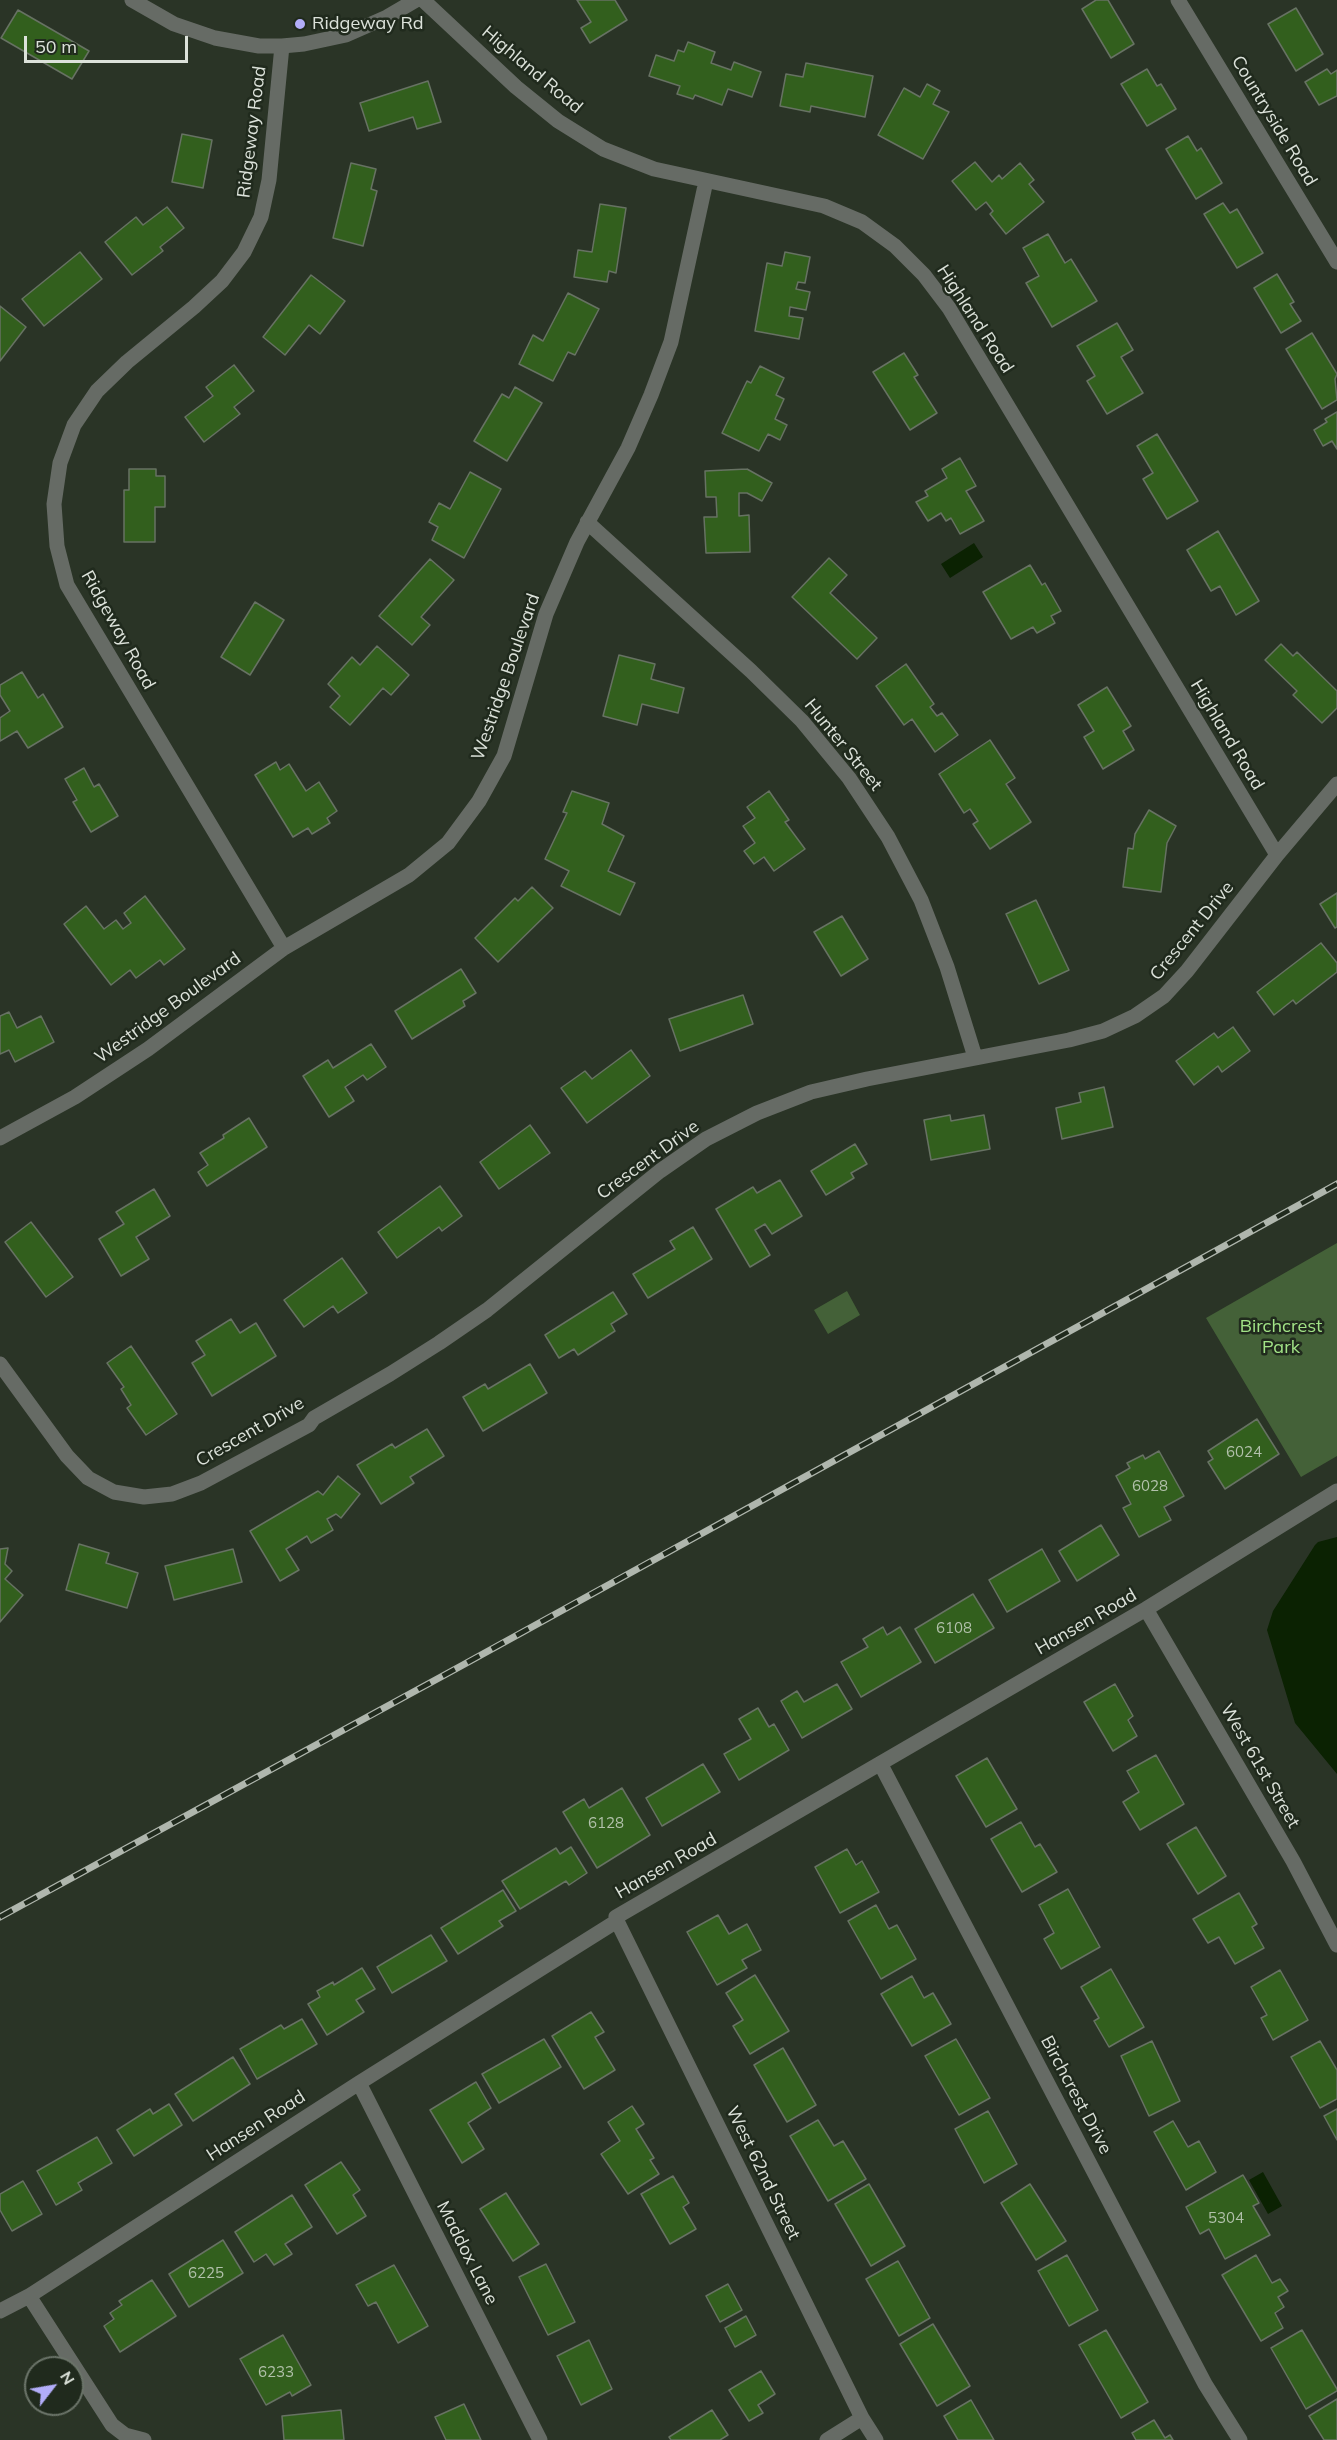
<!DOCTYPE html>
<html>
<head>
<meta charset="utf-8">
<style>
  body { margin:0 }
  #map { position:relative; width:1337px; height:2440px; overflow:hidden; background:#2a3426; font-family:Mulish,sans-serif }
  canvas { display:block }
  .north { position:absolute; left:24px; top:2356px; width:60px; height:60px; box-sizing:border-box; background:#202a1d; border:2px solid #6b7469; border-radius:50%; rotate:59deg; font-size:16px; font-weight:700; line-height:24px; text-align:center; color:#dce2da }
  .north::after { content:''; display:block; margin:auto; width:21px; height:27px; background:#b2adf9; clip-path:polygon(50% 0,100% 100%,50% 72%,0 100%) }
  .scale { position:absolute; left:24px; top:36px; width:164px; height:27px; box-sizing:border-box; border:3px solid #dce2da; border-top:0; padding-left:8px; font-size:18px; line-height:21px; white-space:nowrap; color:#dce2da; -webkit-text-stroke:4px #202a1d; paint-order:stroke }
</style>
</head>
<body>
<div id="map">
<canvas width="1337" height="2440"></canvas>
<div class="north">N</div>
<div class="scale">50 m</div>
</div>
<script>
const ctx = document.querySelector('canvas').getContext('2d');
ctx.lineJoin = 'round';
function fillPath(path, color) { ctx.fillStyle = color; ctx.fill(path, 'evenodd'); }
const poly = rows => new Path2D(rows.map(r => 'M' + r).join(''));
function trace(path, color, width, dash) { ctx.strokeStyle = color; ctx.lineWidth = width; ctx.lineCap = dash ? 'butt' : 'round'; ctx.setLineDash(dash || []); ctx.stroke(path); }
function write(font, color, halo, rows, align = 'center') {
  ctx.font = font + ' Mulish,sans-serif'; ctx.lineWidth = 5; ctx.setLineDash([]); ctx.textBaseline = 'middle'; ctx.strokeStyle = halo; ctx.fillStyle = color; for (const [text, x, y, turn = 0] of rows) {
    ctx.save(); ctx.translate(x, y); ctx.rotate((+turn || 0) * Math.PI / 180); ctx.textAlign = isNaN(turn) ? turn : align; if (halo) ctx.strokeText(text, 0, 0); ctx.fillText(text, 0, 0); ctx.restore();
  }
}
fillPath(poly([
  [1337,1243,1337,1456,1301,1477,1206,1318],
  [847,1291,860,1315,828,1334,814,1310]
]), '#446138');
fillPath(poly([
  [974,543,983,557,950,578,941,564],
  [1337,1537,1337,1774,1295,1723,1267,1630,1273,1611,1315,1545,1318,1542],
  [1263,2172,1282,2206,1268,2214,1249,2180]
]), '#0b2202');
const building = poly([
  [577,0,615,0,627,20,590,43,581,28,591,22,577,0],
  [1096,0,1108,0,1134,44,1111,58,1082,9,1096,0],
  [1296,8,1323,54,1296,71,1268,24,1296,8],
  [18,10,89,51,72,79,1,38,18,10],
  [688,42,715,52,711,63,731,70,734,62,761,72,752,97,728,89,722,105,695,95,693,99,677,94,680,86,649,76,656,55,674,61,678,50,684,52,688,42],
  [806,63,873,76,865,117,811,106,810,112,780,106,786,74,803,77,806,63],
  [1147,69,1157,86,1161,84,1176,109,1147,126,1121,84,1147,69],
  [1327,69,1331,74,1337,70,1337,96,1319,105,1305,82,1327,69],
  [428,81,441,122,417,129,413,117,369,131,360,103,428,81],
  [927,84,940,91,933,104,949,112,923,159,878,135,904,88,920,97,927,84],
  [182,134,212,140,203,188,172,182,182,134],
  [1188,136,1197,151,1201,148,1222,183,1196,199,1166,149,1188,136],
  [975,162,992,182,999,175,1002,179,1020,163,1034,180,1029,184,1044,202,1006,234,990,214,993,211,986,202,976,210,952,181,975,162],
  [351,163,376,169,371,189,377,191,363,246,333,238,351,163],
  [1223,203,1230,213,1237,209,1263,253,1237,268,1204,214,1223,203],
  [600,204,626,208,616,273,609,271,607,282,574,277,578,250,592,252,600,204],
  [167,207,184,228,160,247,163,251,132,275,105,242,136,217,143,225,167,207],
  [1048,234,1065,263,1071,259,1097,301,1052,327,1026,283,1039,276,1023,248,1048,234],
  [80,252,102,279,44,326,22,299,80,252],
  [785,252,810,257,805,283,798,282,796,289,810,292,806,310,790,307,789,316,803,318,799,339,755,331,767,263,782,266,785,252],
  [1277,274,1294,302,1290,304,1301,321,1281,333,1254,288,1277,274],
  [311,275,345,301,320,334,309,325,285,355,263,337,311,275],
  [568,293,599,309,575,355,568,352,553,381,519,364,533,335,543,341,568,293],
  [0,306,26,327,0,361,0,306],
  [1117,323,1133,350,1121,357,1143,393,1107,414,1087,381,1095,376,1077,346,1117,323],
  [1312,333,1337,374,1335,379,1337,400,1322,409,1286,349,1312,333],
  [904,353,918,375,914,377,937,413,910,430,873,372,904,353],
  [234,365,254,391,234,407,240,414,204,442,185,417,213,396,206,387,234,365],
  [760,366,784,378,776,395,784,399,775,419,787,425,780,440,768,434,759,451,722,433,747,381,751,383,760,366],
  [515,387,542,403,507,461,474,441,502,394,509,398,515,387],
  [1337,412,1337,449,1332,441,1323,446,1314,430,1327,422,1325,419,1337,412],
  [1157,434,1198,501,1167,519,1143,479,1153,473,1137,446,1157,434],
  [960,458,976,486,966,491,984,521,960,534,951,518,946,521,941,513,928,521,916,502,928,496,925,491,947,478,942,469,960,458],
  [129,469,156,469,156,476,165,476,165,507,155,507,155,542,124,542,124,490,129,490,129,469],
  [747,469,772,483,762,501,747,493,739,493,739,516,749,515,750,552,706,553,704,517,717,517,716,497,706,497,705,471,747,469],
  [470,472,501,489,464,558,432,540,438,527,429,522,439,503,450,509,470,472],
  [1218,531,1259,601,1236,615,1220,586,1211,591,1187,550,1218,531],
  [829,558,847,575,830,593,877,638,857,659,792,597,829,558],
  [430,559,454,580,421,617,430,625,412,645,379,616,430,559],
  [1030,565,1042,585,1045,583,1061,611,1051,616,1055,623,1037,633,1033,627,1011,639,983,592,1030,565],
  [255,602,284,620,250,675,221,657,255,602],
  [1281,644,1293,656,1297,652,1337,691,1337,708,1322,723,1293,695,1297,691,1265,660,1281,644],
  [377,646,409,675,391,695,383,688,350,725,330,707,340,696,328,684,352,657,360,665,377,646],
  [619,655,655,664,651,679,684,688,678,713,642,704,637,725,603,716,619,655],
  [906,664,934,704,930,707,937,716,942,713,958,735,935,752,912,719,904,725,876,686,906,664],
  [22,672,38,698,43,694,63,727,28,748,17,731,0,741,0,718,10,711,0,695,0,685,22,672],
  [1107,687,1131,726,1123,731,1134,750,1103,769,1084,737,1094,731,1078,705,1107,687],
  [990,740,1015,778,1006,784,1031,822,990,849,973,824,978,821,970,809,964,813,939,774,990,740],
  [276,762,280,770,289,764,306,791,319,782,337,811,327,818,330,823,312,834,308,828,293,837,255,775,276,762],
  [84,768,94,787,99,784,118,816,91,832,73,802,77,800,65,779,84,768],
  [572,791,609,803,602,824,624,836,608,871,635,883,620,915,561,886,569,871,545,859,567,813,563,812,572,791],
  [769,791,789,820,785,822,805,849,774,871,764,857,754,864,744,851,755,843,743,826,755,818,747,807,769,791],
  [1149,810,1176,826,1167,843,1161,892,1123,887,1128,848,1133,849,1135,834,1149,810],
  [532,887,553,908,498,962,475,938,515,898,518,901,532,887],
  [1337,893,1337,927,1335,928,1320,904,1337,893],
  [145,896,185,949,164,965,160,960,136,978,130,970,111,985,64,924,86,906,104,929,116,920,123,929,131,923,124,913,145,896],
  [1036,900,1069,970,1039,984,1006,914,1036,900],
  [842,916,868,959,841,976,814,932,842,916],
  [1321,943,1337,963,1337,972,1296,1004,1293,1000,1274,1015,1257,992,1321,943],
  [461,969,476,993,463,1001,465,1006,412,1039,395,1011,461,969],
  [743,995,753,1024,680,1051,669,1019,743,995],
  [9,1012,17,1028,41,1016,54,1042,15,1062,9,1050,0,1054,0,1016,9,1012],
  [1233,1027,1250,1051,1222,1072,1218,1066,1194,1085,1176,1061,1214,1033,1218,1038,1233,1027],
  [371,1044,386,1067,367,1080,363,1075,345,1087,354,1101,329,1117,303,1076,328,1060,333,1068,371,1044],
  [631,1050,650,1076,587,1123,561,1088,585,1071,592,1079,631,1050],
  [1104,1087,1113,1127,1062,1139,1056,1108,1081,1102,1079,1093,1104,1087],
  [950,1115,951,1121,984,1115,990,1149,931,1160,924,1120,950,1115],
  [249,1118,267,1147,207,1186,198,1172,208,1165,200,1153,224,1138,223,1135,249,1118],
  [530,1125,550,1153,499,1189,480,1162,530,1125],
  [855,1144,867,1164,851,1173,854,1178,826,1195,811,1171,855,1144],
  [780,1180,802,1216,772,1234,765,1224,755,1230,770,1255,750,1267,716,1209,753,1187,757,1193,780,1180],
  [440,1186,462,1216,442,1231,439,1227,397,1258,378,1232,440,1186],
  [154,1189,170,1216,136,1237,149,1259,121,1276,99,1239,124,1224,116,1212,154,1189],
  [31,1222,73,1277,46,1297,5,1242,31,1222],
  [693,1227,712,1259,648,1298,633,1274,675,1249,670,1241,693,1227],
  [342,1258,367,1293,338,1313,333,1306,304,1327,284,1300,342,1258],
  [613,1292,627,1314,611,1324,615,1331,578,1355,574,1349,559,1358,545,1335,613,1292],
  [231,1319,240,1333,256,1323,276,1356,212,1396,192,1363,205,1355,196,1341,231,1319],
  [131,1346,177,1414,146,1435,127,1408,131,1405,121,1389,124,1387,107,1363,131,1346],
  [530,1364,547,1393,483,1431,463,1397,485,1384,488,1389,530,1364],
  [1257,1419,1279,1454,1225,1489,1208,1462,1213,1459,1208,1451,1257,1419],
  [427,1429,444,1456,410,1477,414,1483,381,1504,357,1465,392,1444,395,1448,427,1429],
  [1159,1451,1184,1496,1164,1507,1171,1520,1139,1537,1123,1508,1131,1504,1116,1476,1130,1468,1127,1463,1143,1455,1145,1459,1159,1451],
  [338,1476,360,1494,341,1518,336,1514,327,1519,333,1530,311,1543,307,1536,286,1549,299,1570,280,1581,250,1531,318,1491,323,1495,338,1476],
  [1101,1525,1119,1555,1077,1581,1059,1551,1101,1525],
  [79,1544,109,1553,106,1563,138,1573,127,1608,66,1590,79,1544],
  [8,1548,5,1564,12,1571,5,1579,23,1595,0,1622,0,1549,8,1548],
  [233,1549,242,1582,174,1600,165,1566,233,1549],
  [1042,1549,1060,1581,1007,1612,989,1580,1042,1549],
  [973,1594,994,1628,935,1663,915,1629,973,1594],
  [883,1627,887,1635,900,1627,921,1662,861,1697,841,1662,868,1647,863,1639,883,1627],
  [837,1684,852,1709,802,1738,781,1701,797,1691,804,1702,837,1684],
  [1115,1684,1133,1716,1128,1720,1137,1736,1113,1751,1084,1702,1115,1684],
  [758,1708,769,1727,774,1724,789,1750,739,1780,724,1754,751,1739,739,1719,758,1708],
  [1156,1755,1184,1804,1140,1830,1123,1802,1139,1792,1127,1771,1156,1755],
  [987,1758,1017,1809,986,1827,956,1776,987,1758],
  [703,1764,720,1792,662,1826,646,1798,703,1764],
  [622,1788,650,1835,597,1868,563,1812,584,1799,589,1808,622,1788],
  [1021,1822,1035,1847,1040,1844,1057,1872,1022,1892,991,1839,1021,1822],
  [1196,1827,1226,1876,1198,1894,1167,1844,1196,1827],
  [571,1847,587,1873,569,1885,566,1881,520,1909,502,1881,556,1848,560,1854,571,1847],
  [847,1849,856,1865,862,1861,879,1892,840,1913,815,1867,847,1849],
  [1068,1889,1100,1947,1061,1969,1044,1939,1054,1933,1039,1905,1068,1889],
  [503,1890,516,1911,499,1921,503,1926,458,1954,441,1928,503,1890],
  [1239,1893,1257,1924,1252,1927,1264,1948,1235,1964,1219,1937,1208,1943,1193,1919,1239,1893],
  [876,1905,889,1929,897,1925,916,1959,881,1979,848,1921,876,1905],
  [718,1915,729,1934,747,1924,761,1950,742,1960,747,1968,717,1985,687,1932,718,1915],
  [431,1935,447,1961,392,1993,377,1967,431,1935],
  [362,1968,375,1989,356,2000,364,2012,327,2035,308,2004,320,1997,317,1991,333,1982,334,1985,362,1968],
  [1111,1969,1144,2027,1109,2047,1094,2021,1099,2018,1081,1987,1111,1969],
  [1280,1970,1308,2020,1273,2040,1261,2018,1267,2015,1251,1987,1280,1970],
  [755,1975,789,2031,750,2054,733,2026,743,2020,726,1993,755,1975],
  [912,1976,924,1998,933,1993,951,2024,912,2046,881,1994,912,1976],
  [591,2012,604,2032,595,2037,615,2070,584,2089,552,2036,591,2012],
  [302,2019,317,2044,257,2079,240,2049,281,2025,284,2029,302,2019],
  [544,2039,561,2067,499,2103,482,2074,544,2039],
  [956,2039,990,2098,959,2115,925,2056,956,2039],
  [1152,2041,1180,2101,1149,2116,1121,2056,1152,2041],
  [1320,2041,1337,2070,1337,2099,1320,2108,1291,2057,1320,2041],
  [783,2048,816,2105,787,2122,754,2065,783,2048],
  [233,2057,250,2084,193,2121,175,2094,233,2057],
  [476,2082,491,2108,468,2123,484,2149,462,2163,430,2110,476,2082],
  [169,2104,182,2125,134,2156,117,2130,150,2109,153,2114,169,2104],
  [632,2106,644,2124,636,2129,654,2158,650,2160,659,2174,628,2194,601,2154,620,2141,608,2122,632,2106],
  [1337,2109,1337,2140,1324,2116,1337,2109],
  [988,2111,1017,2164,984,2183,955,2129,988,2111],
  [818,2120,834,2146,843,2141,866,2179,828,2201,790,2136,818,2120],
  [1173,2121,1188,2147,1199,2141,1216,2172,1186,2190,1154,2132,1173,2121],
  [97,2137,112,2163,78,2183,82,2190,56,2205,37,2171,97,2137],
  [341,2162,360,2190,353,2195,366,2216,337,2234,305,2185,341,2162],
  [1243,2175,1259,2203,1253,2206,1270,2235,1225,2259,1209,2229,1200,2234,1186,2207,1243,2175],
  [673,2176,689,2203,683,2207,696,2229,670,2244,641,2194,673,2176],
  [23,2181,42,2214,12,2231,0,2210,0,2194,23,2181],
  [869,2184,905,2246,871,2266,835,2204,869,2184],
  [1030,2184,1066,2241,1036,2260,1001,2203,1030,2184],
  [506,2193,539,2244,513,2261,480,2209,506,2193],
  [292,2195,312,2227,285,2244,292,2254,274,2265,266,2254,254,2262,235,2232,292,2195],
  [223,2240,243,2273,189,2307,169,2274,223,2240],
  [1067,2255,1098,2310,1069,2326,1038,2271,1067,2255],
  [1256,2255,1272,2283,1280,2279,1288,2291,1278,2297,1284,2307,1275,2313,1283,2328,1261,2341,1222,2275,1256,2255],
  [898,2261,930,2318,899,2336,866,2279,898,2261],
  [546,2264,575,2322,548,2335,519,2277,546,2264],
  [394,2265,428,2326,398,2343,376,2302,368,2306,356,2285,394,2265],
  [152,2280,176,2316,120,2352,104,2326,114,2319,110,2313,122,2305,119,2301,152,2280],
  [728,2284,742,2310,720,2322,706,2296,728,2284],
  [746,2316,756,2335,735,2347,725,2328,746,2316],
  [933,2324,970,2386,937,2406,900,2344,933,2324],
  [1106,2330,1148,2402,1121,2418,1079,2345,1106,2330],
  [1302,2330,1337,2389,1337,2391,1306,2409,1271,2348,1302,2330],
  [283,2335,311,2385,292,2396,290,2392,266,2405,240,2359,283,2335],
  [589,2340,612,2389,581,2405,557,2356,589,2340],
  [761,2371,775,2394,758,2405,763,2413,749,2421,729,2390,761,2371],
  [1337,2399,1337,2440,1324,2440,1309,2416,1337,2399],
  [971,2400,994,2440,958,2440,944,2416,971,2400],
  [464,2404,481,2440,446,2440,435,2417,464,2404],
  [341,2410,344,2440,284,2440,282,2416,341,2410],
  [712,2410,728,2435,720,2440,671,2440,669,2437,712,2410],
  [1154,2420,1165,2438,1170,2435,1173,2440,1136,2440,1132,2433,1154,2420]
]);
fillPath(building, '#325f1d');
trace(building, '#677263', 1.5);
trace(poly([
  [132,0,174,24,215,38,259,46,282,46,304,44,346,35,387,17,416,0],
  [423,0,516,87,558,121,603,149,654,169,824,206,862,222,895,246,924,275,949,308,1277,855],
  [1178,0,1337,262],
  [282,46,269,180,261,217,244,252,222,281,194,307,127,362,97,391,74,425,60,463,54,504,57,546,67,585,284,948],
  [587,522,751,671,802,721,849,778,888,837,921,900,947,967,975,1057],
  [0,1138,75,1097,148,1049,284,948,409,875,448,843,479,801,504,756,546,614,577,542,628,448,651,395,671,342,706,181],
  [0,1364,67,1456,88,1478,114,1492,144,1497,172,1494,201,1483,309,1425,314,1418,390,1374,439,1343,487,1310,660,1171,706,1139,757,1113,811,1092,867,1079,1069,1040,1103,1031,1135,1016,1164,996,1187,971,1277,855,1337,784],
  [1146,1609,1293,1861,1337,1945],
  [881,1765,1205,2384,1240,2440],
  [617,1921,862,2418,876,2440],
  [359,2083,540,2440],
  [29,2296,112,2425,125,2435,144,2440],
  [0,2311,29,2296,359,2083,617,1921,616,1917,1146,1609,1337,1491],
  [827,2440,862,2418]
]), '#666b65', 15);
const rail = poly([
  [0,1917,461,1666,1337,1184]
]);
trace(rail, '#afb6ad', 7);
trace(rail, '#202a1d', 4.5, [14]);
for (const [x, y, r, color] of [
  [300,24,6,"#b2adf9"]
]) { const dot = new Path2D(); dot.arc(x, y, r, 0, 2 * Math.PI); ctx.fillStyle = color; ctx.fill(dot); trace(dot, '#202a1d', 2); }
write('15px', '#b2c1ab', null, [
  ["6024",1244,1452],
  ["6028",1150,1486],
  ["6108",954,1628],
  ["6128",606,1823],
  ["5304",1226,2218],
  ["6225",206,2273],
  ["6233",276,2372]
]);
write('18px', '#dce2da', '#202a1d', [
  ["Ridgeway Rd",312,24]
], 'left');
write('18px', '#dce2da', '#202a1d', [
  ["Highland Road",532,70,40],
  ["Countryside Road",1274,121,59],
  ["Ridgeway Road",252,132,-83],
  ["Highland Road",975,319,57],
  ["Ridgeway Road",118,630,61],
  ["Westridge Boulevard",506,677,-71],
  ["Highland Road",1227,735,59],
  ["Hunter Street",843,745,51],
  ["Crescent Drive",1192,931,-51],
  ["Westridge Boulevard",168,1008,-36],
  ["Crescent Drive",648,1160,-36],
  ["Crescent Drive",250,1432,-30],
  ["Hansen Road",1086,1622,-30],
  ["West 61st Street",1260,1766,60],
  ["Hansen Road",666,1866,-30],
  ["Birchcrest Drive",1076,2095,62],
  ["Hansen Road",256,2126,-33],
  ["West 62nd Street",763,2173,64],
  ["Maddox Lane",467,2253,63]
]);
write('18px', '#a2e387', '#202a1d', [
  ["Birchcrest",1281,1327],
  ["Park",1281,1348]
]);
</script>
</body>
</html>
